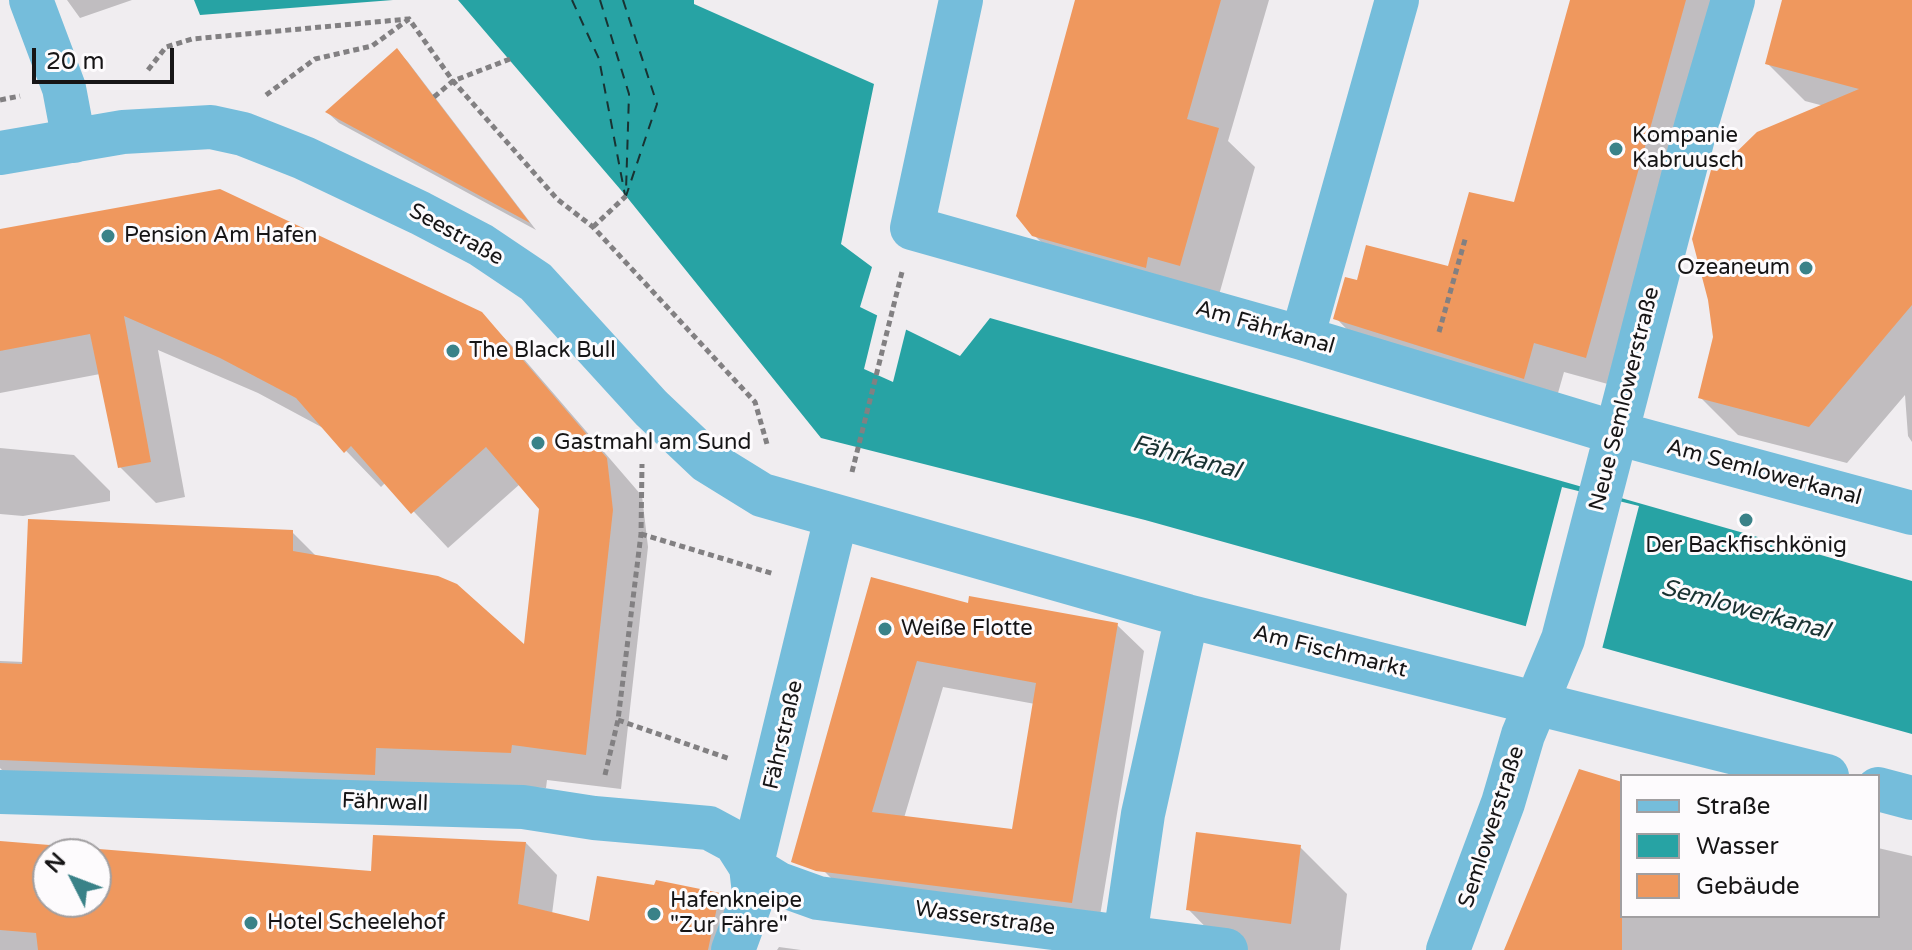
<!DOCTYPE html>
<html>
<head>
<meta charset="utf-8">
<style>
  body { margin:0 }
  #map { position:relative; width:1912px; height:950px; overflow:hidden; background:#f0edf0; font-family:"Varela Round",sans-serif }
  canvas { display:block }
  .legend { position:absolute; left:1620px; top:774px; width:260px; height:144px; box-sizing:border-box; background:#fdfbfd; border:2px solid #a19fa1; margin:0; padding:10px 14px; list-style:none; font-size:24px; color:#161516 }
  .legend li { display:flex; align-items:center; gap:16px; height:40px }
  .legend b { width:40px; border:2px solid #a19fa1 }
  .north { position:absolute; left:32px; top:838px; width:80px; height:80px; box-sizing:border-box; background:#fdfbfd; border:2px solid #a19fa1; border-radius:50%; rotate:312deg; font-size:22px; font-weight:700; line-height:32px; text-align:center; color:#161516 }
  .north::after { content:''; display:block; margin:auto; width:28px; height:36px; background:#3a8288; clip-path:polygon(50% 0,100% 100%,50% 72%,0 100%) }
  .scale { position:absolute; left:32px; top:48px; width:142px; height:36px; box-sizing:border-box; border:4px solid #161516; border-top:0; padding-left:10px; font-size:24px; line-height:28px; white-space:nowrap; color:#161516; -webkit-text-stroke:6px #fdfbfd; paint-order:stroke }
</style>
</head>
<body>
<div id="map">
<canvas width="1912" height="950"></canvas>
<ul class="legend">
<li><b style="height:10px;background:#75bddb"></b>Straße</li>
<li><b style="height:22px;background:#27a3a4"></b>Wasser</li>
<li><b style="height:22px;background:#ef985e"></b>Gebäude</li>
</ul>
<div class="north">N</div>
<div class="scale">20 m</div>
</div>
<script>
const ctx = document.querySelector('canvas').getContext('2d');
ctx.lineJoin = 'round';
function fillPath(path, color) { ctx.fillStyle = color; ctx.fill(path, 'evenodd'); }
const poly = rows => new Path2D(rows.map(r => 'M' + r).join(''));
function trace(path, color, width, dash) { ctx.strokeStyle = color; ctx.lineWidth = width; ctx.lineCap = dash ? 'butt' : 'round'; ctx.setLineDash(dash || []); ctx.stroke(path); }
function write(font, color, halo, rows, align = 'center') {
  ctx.font = font + ' "Varela Round",sans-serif'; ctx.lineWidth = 6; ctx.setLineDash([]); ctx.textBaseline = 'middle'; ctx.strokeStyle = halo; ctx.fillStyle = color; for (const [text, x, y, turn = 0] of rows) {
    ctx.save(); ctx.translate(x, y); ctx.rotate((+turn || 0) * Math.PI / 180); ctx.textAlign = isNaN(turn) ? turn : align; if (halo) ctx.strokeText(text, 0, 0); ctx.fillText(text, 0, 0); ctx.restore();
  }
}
fillPath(poly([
  [194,0,393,0,200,15],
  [458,0,694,0,694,4,874,84,841,244,872,267,860,307,960,356,990,318,1912,581,1912,734,1145,520,821,438,626,196]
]), '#27a3a4');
fillPath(poly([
  [878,312,907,326,893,382,864,369],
  [1562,487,1639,506,1602,649,1525,629]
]), '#f0edf0');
fillPath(poly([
  [67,0,132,0,80,18],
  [1077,0,1269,0,1228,141,1255,167,1217,302,1071,272,1033,234],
  [1572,0,1723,0,1615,386,1564,372,1554,407,1365,348,1336,318,1358,282,1449,269,1516,204],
  [1784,0,1912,0,1912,442,1908,436,1905,395,1847,463,1738,435,1700,397,1715,337,1717,174,1824,106,1805,101,1767,63],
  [397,50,408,62,536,230,339,123,328,113],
  [0,231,481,314,517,351,642,496,648,547,621,789,547,780,546,788,411,783,27,795,0,768,0,661,24,662,292,532,317,557,525,648,541,509,520,484,448,548,386,482,381,487,325,429,258,393,158,350,185,497,156,503,120,467,100,374,0,393],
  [0,448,74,455,110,491,110,501,23,516,0,514],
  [873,580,969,606,1117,625,1144,651,1098,928,850,897,824,871],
  [943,687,1035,704,1014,831,904,818],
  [1622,782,1622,916,1878,916,1878,848,1912,856,1912,950,1510,950],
  [526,843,557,875,552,914,590,924,719,895,751,926,745,950,0,950,0,844,373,873],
  [48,854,96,854,96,902,48,902],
  [1300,847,1347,894,1340,950,1228,950,1188,909],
  [779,947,801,950,777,950]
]), '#0003');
trace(poly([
  [572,0,599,59,625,195],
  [600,0,629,94,626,191],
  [623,0,657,104,626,196]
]), '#193232', 2, [10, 8]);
fillPath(poly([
  [1075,0,1221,0,1187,119,1219,128,1180,266,1148,257,1146,268,1032,236,1016,216],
  [1570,0,1686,0,1586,358,1534,343,1524,379,1333,319,1345,277,1357,280,1366,245,1448,266,1469,192,1514,202],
  [1782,0,1912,0,1912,305,1809,427,1698,398,1713,337,1708,300,1692,239,1711,170,1717,171,1757,132,1859,89,1765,64],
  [397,48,434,97,530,223,325,112],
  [220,189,482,312,607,458,613,510,586,755,512,745,511,753,376,748,375,775,0,760,0,663,22,664,28,519,293,530,293,551,438,576,457,584,524,644,539,509,486,447,411,514,351,446,344,453,296,398,220,358,124,316,151,462,118,468,90,334,0,351,0,229],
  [871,577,968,603,969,596,1118,623,1072,903,816,871,791,862],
  [917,661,1036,683,1012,829,872,812],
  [1579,769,1622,782,1622,950,1504,950],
  [1196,832,1301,845,1291,924,1186,910],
  [373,835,526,842,518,904,589,921,597,876,654,885,656,880,720,893,708,950,38,950,36,933,0,930,0,841,371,871],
  [48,854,96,854,96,902,48,902]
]), '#ef985e');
trace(poly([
  [148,70,166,47,192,39,408,19],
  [266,95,315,59,372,46,409,19,453,81,557,199,593,227,755,402,767,444],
  [434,97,453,81,510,59],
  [0,100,20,96],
  [593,227,626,196],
  [1439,332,1466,236],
  [852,472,902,272],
  [641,534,774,574],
  [618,720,730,759],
  [605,775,618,720,641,534,642,464]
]), '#828082', 5, [6, 4]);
trace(poly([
  [31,0,64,88,74,141],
  [961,0,912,228,1302,338,1616,433,1912,513],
  [0,153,123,132,211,127,243,134,304,158,420,213,481,245,536,282,651,408,707,461,762,495,1187,616,1827,776],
  [1302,338,1397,0],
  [1878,789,1912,798],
  [0,792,523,807,594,818,709,828,735,842,751,867,779,884,818,898,1226,950],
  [1125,937,1143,814,1187,616],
  [733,950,754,893,751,867,836,518],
  [1448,950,1503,803,1523,735,1563,639,1696,126,1733,0]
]), '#75bddb', 44);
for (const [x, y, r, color] of [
  [1616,149,8,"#3a8288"],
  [108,236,8,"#3a8288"],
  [1806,268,8,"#3a8288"],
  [453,351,8,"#3a8288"],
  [538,443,8,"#3a8288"],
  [1746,520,8,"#3a8288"],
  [885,629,8,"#3a8288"],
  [654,914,8,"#3a8288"],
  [251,923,8,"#3a8288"]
]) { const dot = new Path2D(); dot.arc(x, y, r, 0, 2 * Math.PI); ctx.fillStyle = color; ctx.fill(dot); trace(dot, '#fdfbfd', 3); }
write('22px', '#161516', '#fdfbfd', [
  ["Kompanie",1632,136],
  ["Kabruusch",1632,161],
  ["Pension Am Hafen",124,236],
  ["Ozeaneum",1790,268,"right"],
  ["The Black Bull",469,351],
  ["Gastmahl am Sund",554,443],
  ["Der Backfischkönig",1746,546,"center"],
  ["Weiße Flotte",901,629],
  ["Hafenkneipe",670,901],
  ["\"Zur Fähre\"",670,926],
  ["Hotel Scheelehof",267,923]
], 'left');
write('22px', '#161516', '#fdfbfd', [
  ["Seestraße",456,235,29],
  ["Am Fährkanal",1265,328,16],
  ["Neue Semlowerstraße",1625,399,-76],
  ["Am Semlowerkanal",1764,473,15],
  ["Am Fischmarkt",1330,652,14],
  ["Fährstraße",784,735,-77],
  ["Fährwall",385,803,2],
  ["Semlowerstraße",1492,827,-72],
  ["Wasserstraße",985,919,8]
]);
write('italic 24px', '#193232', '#fdfbfd', [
  ["Fährkanal",1186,458,15],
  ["Semlowerkanal",1745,610,15]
]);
</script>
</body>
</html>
